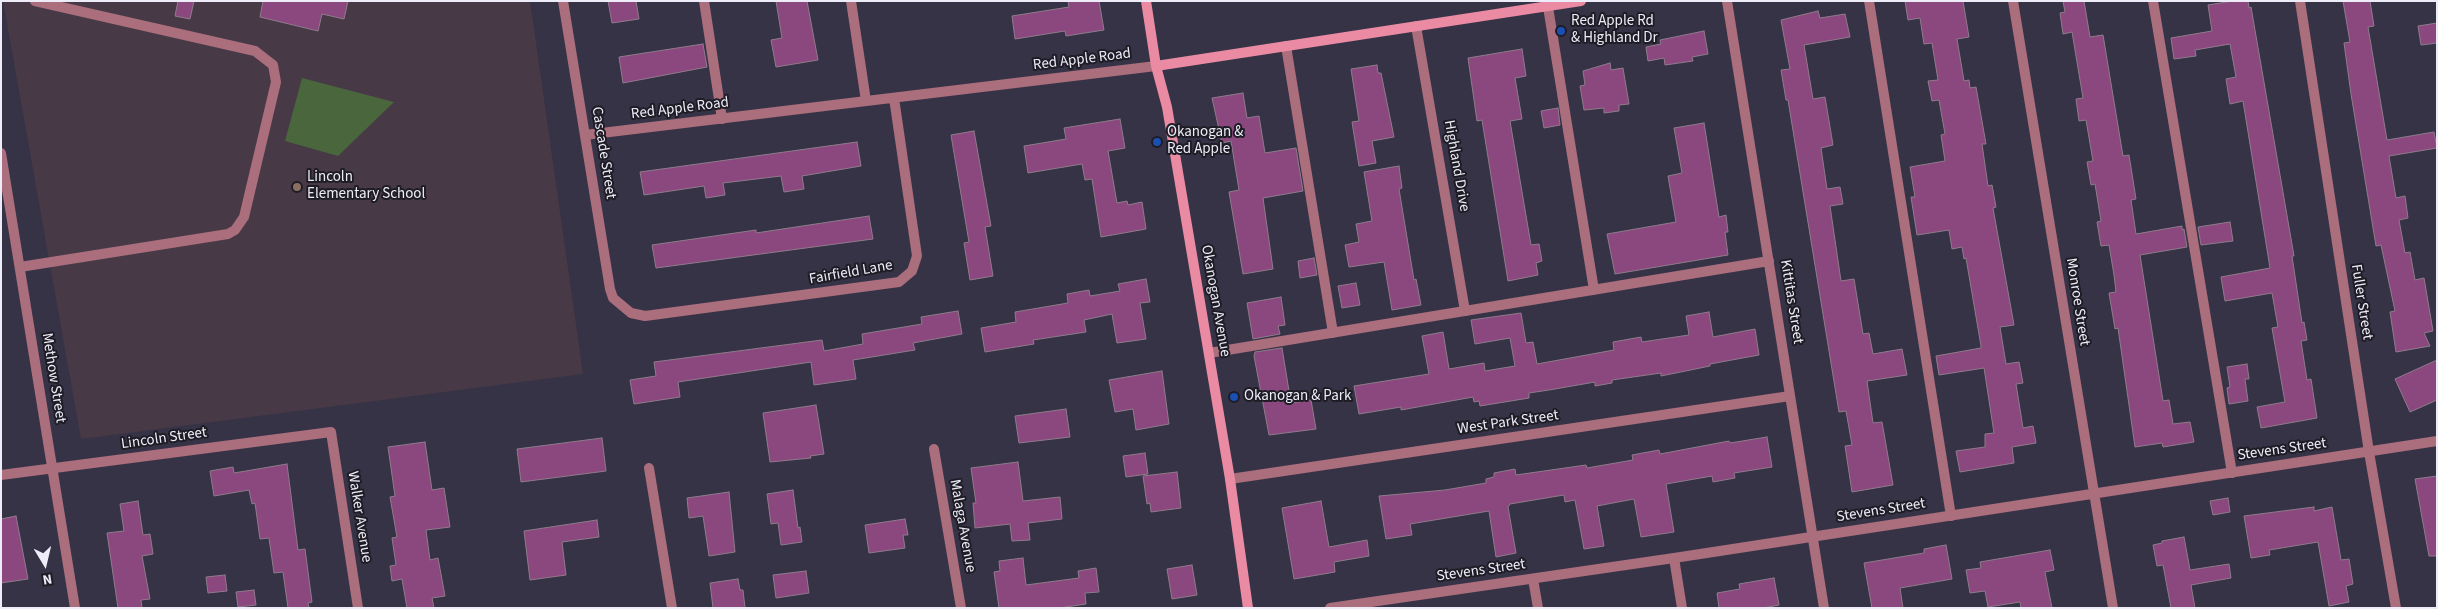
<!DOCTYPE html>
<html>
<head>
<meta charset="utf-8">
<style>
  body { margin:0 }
  #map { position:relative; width:2438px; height:609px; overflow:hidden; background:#363347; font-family:"Source Sans 3",sans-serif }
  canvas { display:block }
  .frame { position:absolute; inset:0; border:2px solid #edecf8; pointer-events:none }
  .north { position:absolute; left:20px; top:539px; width:50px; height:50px; -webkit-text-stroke:4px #1e1c25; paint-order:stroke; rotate:171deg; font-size:14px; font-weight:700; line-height:20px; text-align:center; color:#edecf8 }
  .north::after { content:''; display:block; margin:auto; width:18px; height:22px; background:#edecf8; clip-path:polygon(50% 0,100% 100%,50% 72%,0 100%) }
</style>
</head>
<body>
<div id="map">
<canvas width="2438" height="609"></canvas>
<div class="frame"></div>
<div class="north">N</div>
</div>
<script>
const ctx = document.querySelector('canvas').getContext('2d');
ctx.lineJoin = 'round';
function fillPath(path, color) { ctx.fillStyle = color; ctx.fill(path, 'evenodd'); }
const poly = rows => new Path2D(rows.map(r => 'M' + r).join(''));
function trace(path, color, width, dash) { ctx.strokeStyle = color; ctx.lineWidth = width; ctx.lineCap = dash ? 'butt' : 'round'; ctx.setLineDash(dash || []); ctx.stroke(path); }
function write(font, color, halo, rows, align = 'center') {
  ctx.font = font + ' "Source Sans 3",sans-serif'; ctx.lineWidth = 4; ctx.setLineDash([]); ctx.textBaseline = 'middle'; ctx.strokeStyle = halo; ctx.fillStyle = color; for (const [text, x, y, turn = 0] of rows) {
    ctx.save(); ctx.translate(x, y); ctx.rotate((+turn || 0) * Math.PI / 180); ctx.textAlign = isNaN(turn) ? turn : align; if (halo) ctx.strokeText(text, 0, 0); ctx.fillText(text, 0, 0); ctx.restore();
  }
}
fillPath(poly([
  [3,1,530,1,583,374,81,439]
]), '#473946');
fillPath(poly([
  [302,78,394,102,338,156,285,141]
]), '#49663c');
const building = poly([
  [178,1,194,1,190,19,175,16,178,1],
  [263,1,348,1,344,19,322,14,318,31,260,17,263,1],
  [608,1,636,1,639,19,612,23,608,1],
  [776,1,807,1,818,60,776,67,771,40,782,38,776,1],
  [1068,1,1099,1,1104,30,1066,36,1065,31,1015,39,1012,16,1069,7,1068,1],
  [1905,1,1963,1,1969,37,1957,39,1964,81,1969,80,1970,88,1976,87,1986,144,1982,144,1988,186,1992,185,1996,207,1993,208,2014,325,2000,327,2006,364,2019,362,2023,383,2016,384,2023,428,2033,426,2036,443,2012,447,2014,463,1960,472,1956,451,1985,447,1985,434,1994,433,1984,368,1939,375,1936,356,1981,348,1981,346,1966,258,1964,259,1962,247,1952,249,1949,230,1917,235,1911,197,1915,197,1910,167,1945,161,1941,135,1945,134,1939,100,1932,101,1928,81,1938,80,1932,43,1924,44,1920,18,1908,20,1905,1],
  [2063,1,2084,1,2090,37,2103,35,2123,156,2129,155,2136,199,2131,200,2136,234,2182,226,2182,230,2184,229,2187,247,2140,255,2163,401,2169,400,2173,424,2190,422,2194,442,2163,447,2162,443,2135,447,2118,328,2115,329,2109,293,2116,292,2114,275,2109,245,2101,246,2097,222,2101,221,2095,184,2091,185,2087,162,2093,161,2086,120,2079,121,2076,99,2083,98,2072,32,2063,34,2060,13,2065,12,2063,1],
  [2233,1,2248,1,2249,8,2251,7,2294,256,2292,256,2302,323,2304,322,2307,340,2301,341,2307,380,2311,379,2317,418,2261,428,2257,407,2285,402,2272,328,2278,327,2272,293,2225,301,2221,277,2270,268,2243,101,2230,104,2226,79,2236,77,2230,44,2195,50,2196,56,2174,59,2171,38,2212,31,2208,5,2233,1],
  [2343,1,2370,1,2374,26,2368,27,2387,140,2434,132,2437,148,2389,156,2396,198,2405,196,2408,218,2399,220,2405,253,2410,252,2415,280,2424,278,2433,331,2424,333,2430,346,2396,352,2390,312,2395,311,2381,245,2376,246,2351,94,2344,43,2350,42,2343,1],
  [1818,11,1820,18,1845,14,1850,37,1804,45,1813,99,1825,97,1833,145,1821,148,1827,189,1840,187,1843,204,1830,206,1841,281,1854,279,1863,334,1869,333,1873,354,1902,349,1907,375,1867,381,1873,423,1882,422,1893,485,1852,492,1845,446,1852,445,1846,411,1839,412,1788,100,1786,100,1781,70,1790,69,1781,20,1818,11],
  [2437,23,2437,43,2421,45,2418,26,2437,23],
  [1704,31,1708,54,1692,57,1693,61,1665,65,1664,58,1648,61,1646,47,1661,44,1660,40,1704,31],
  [703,44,707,67,623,83,619,57,703,44],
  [1522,49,1526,76,1515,78,1522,119,1510,121,1531,245,1539,244,1542,261,1536,263,1538,275,1508,281,1482,120,1477,121,1468,58,1522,49],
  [1610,63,1611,70,1623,68,1629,104,1619,105,1619,111,1604,113,1604,108,1584,110,1580,86,1585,85,1583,71,1610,63],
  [1377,65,1378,73,1381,73,1394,137,1372,141,1376,163,1359,166,1352,122,1359,121,1351,69,1377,65],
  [1243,93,1247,118,1259,116,1265,153,1296,148,1303,191,1263,198,1273,269,1243,274,1229,192,1239,190,1231,141,1222,143,1212,98,1243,93],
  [1558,108,1560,125,1544,128,1541,111,1558,108],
  [1120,119,1125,148,1108,151,1117,203,1127,201,1128,205,1142,202,1146,229,1101,237,1092,179,1085,180,1082,164,1028,173,1024,146,1066,139,1064,128,1120,119],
  [1704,123,1719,217,1726,215,1728,232,1725,232,1728,255,1615,274,1607,234,1676,222,1668,176,1682,173,1674,128,1704,123],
  [974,131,991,226,985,227,993,276,970,280,964,243,969,242,951,135,974,131],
  [857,142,861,166,802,176,804,189,784,192,781,176,723,183,725,195,706,198,704,186,644,195,640,172,857,142],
  [1399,166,1402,188,1399,189,1414,280,1416,279,1421,305,1392,310,1384,262,1349,267,1345,245,1359,242,1356,224,1372,221,1364,172,1399,166],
  [869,216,873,239,656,268,652,245,756,230,756,233,869,216],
  [2230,222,2233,241,2201,245,2198,227,2230,222],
  [1314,258,1317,275,1300,278,1298,261,1314,258],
  [1146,279,1150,302,1140,303,1146,339,1117,343,1112,314,1084,320,1086,332,1033,340,1034,344,985,352,981,328,1016,322,1015,312,1068,303,1067,294,1089,290,1090,296,1120,291,1118,284,1146,279],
  [1356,283,1360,305,1342,308,1338,286,1356,283],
  [1281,297,1285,325,1278,326,1280,334,1253,339,1247,303,1281,297],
  [958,311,962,334,913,343,915,350,853,360,856,379,814,385,811,362,678,382,680,397,634,404,630,380,656,376,654,362,822,340,824,351,863,344,862,334,922,324,921,317,958,311],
  [1709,312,1713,337,1755,329,1759,355,1710,364,1710,366,1661,376,1661,373,1612,380,1612,383,1595,386,1595,382,1549,390,1529,393,1529,398,1480,406,1479,401,1474,402,1473,397,1401,410,1401,407,1359,414,1354,386,1429,374,1422,336,1443,332,1449,369,1484,363,1485,371,1515,366,1510,338,1475,344,1471,320,1521,313,1526,343,1533,342,1537,364,1614,350,1613,342,1641,337,1642,342,1689,335,1686,316,1709,312],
  [1282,348,1291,403,1311,400,1316,429,1269,435,1254,356,1255,352,1282,348],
  [2437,360,2437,400,2410,412,2395,379,2437,360],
  [2247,364,2249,379,2245,379,2248,401,2229,404,2227,388,2230,387,2227,367,2247,364],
  [1162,371,1169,424,1136,430,1133,409,1115,412,1109,380,1162,371],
  [816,405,824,454,810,456,811,458,770,462,763,413,816,405],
  [1066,409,1070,437,1019,443,1015,416,1066,409],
  [1767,437,1772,467,1734,473,1735,478,1713,482,1712,476,1666,484,1674,532,1641,537,1634,499,1597,506,1604,546,1584,549,1575,500,1565,502,1564,495,1510,504,1508,507,1516,553,1496,557,1489,511,1410,524,1412,535,1386,539,1379,496,1445,490,1486,483,1486,479,1494,477,1494,473,1515,469,1516,475,1586,465,1587,468,1633,460,1632,455,1659,450,1660,454,1729,441,1730,443,1767,437],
  [602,438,606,471,521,482,517,449,602,438],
  [425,442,432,490,444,488,450,527,426,530,430,560,438,558,445,596,432,598,434,608,407,608,402,579,392,581,390,566,396,565,392,538,397,537,390,497,395,496,388,447,425,442],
  [1145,453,1148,474,1126,477,1123,456,1145,453],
  [1018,462,1023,501,1060,497,1062,519,1028,523,1030,540,1012,541,1010,524,975,528,973,503,976,503,971,468,1018,462],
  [287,464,298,550,305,549,312,602,308,603,309,608,288,608,283,572,274,573,269,538,260,539,255,503,252,504,249,490,214,496,210,471,233,467,234,473,287,464],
  [1177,472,1181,508,1151,512,1150,503,1147,504,1143,476,1177,472],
  [2437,476,2437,556,2429,556,2415,479,2437,476],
  [793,490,798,528,800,527,802,542,781,545,778,523,771,524,767,494,793,490],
  [729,492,735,552,709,556,703,516,689,518,687,498,729,492],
  [2228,498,2230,512,2213,515,2210,501,2228,498],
  [138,501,143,535,150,534,153,554,142,556,150,599,141,600,142,608,118,608,107,533,124,531,120,504,138,501],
  [1321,501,1329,547,1367,540,1369,556,1334,562,1335,572,1294,579,1282,508,1321,501],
  [2314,507,2314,511,2332,507,2341,560,2349,559,2353,584,2346,586,2349,602,2329,606,2318,542,2269,550,2270,555,2251,558,2244,516,2314,507],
  [16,516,28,579,1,583,1,519,16,516],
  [905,519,908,535,903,535,905,548,869,553,865,525,905,519],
  [597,520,599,537,562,542,566,575,530,580,524,531,597,520],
  [2184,537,2190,570,2229,564,2231,578,2191,585,2195,608,2171,608,2163,565,2157,566,2153,545,2162,543,2162,541,2184,537],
  [1946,545,1952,579,1900,588,1903,608,1872,608,1864,563,1924,553,1924,549,1946,545],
  [2050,550,2054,570,2045,572,2052,608,2021,608,2020,602,1988,607,1985,591,1970,593,1966,570,1981,568,1980,562,2050,550],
  [1023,558,1026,585,1079,578,1078,571,1096,568,1099,592,1085,593,1086,604,1059,608,999,608,994,572,1000,571,999,561,1023,558],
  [1192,565,1197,595,1172,599,1167,569,1192,565],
  [806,571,809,593,776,598,773,575,806,571],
  [225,575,227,591,208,593,206,577,225,575],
  [1774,578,1779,605,1763,608,1719,608,1717,593,1740,589,1739,584,1774,578],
  [738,579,740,590,743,590,745,608,713,608,710,583,738,579],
  [254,590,256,605,238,607,236,592,254,590]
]);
fillPath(building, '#8a487f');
trace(building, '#907b8b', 1);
trace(poly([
  [704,1,722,119],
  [1547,1,1594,290],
  [1869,1,1951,516],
  [2153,1,2232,473],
  [1286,46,1333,333],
  [20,267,228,234,235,230,244,217,276,82,273,65,255,51,35,1],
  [1209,353,1769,261],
  [1674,558,1682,608]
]), '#aa6e7c', 10);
trace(poly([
  [563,1,610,289,613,298,631,313,645,316,899,282,912,271,917,256,894,98],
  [851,1,866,101],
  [1727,1,1824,608],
  [2013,1,2113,608],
  [2300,1,2369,452,2396,608],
  [1416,26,1465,311],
  [585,135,1156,66],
  [1,153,75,608],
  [934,449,961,608],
  [649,468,672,608],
  [1,475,331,432,358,608],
  [1230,479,1790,396],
  [1533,579,1538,608],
  [1330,608,1674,558,2437,441]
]), '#aa6e7c', 10);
trace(poly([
  [1146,1,1156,66,1167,107,1230,479,1248,608],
  [1156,66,1581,1]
]), '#eb8ba3', 10);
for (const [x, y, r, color] of [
  [1561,31,5,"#1a4fb4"],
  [1157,142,5,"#1a4fb4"],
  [297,187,5,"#8d6e63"],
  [1234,397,5,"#1a4fb4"]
]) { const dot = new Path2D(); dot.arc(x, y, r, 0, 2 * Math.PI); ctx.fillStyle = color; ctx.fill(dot); trace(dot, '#1e1c25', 2); }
write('15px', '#edecf8', '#1e1c25', [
  ["Red Apple Rd",1571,22],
  ["& Highland Dr",1571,39],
  ["Okanogan &",1167,133],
  ["Red Apple",1167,150],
  ["Lincoln",307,178],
  ["Elementary School",307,195],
  ["Okanogan & Park",1244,397]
], 'left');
write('15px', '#edecf8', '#1e1c25', [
  ["Red Apple Road",1082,60,-7],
  ["Red Apple Road",680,109,-7],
  ["Cascade Street",603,153,81],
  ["Highland Drive",1456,166,80],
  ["Fairfield Lane",851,273,-10],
  ["Okanogan Avenue",1215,301,80],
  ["Kittitas Street",1791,302,81],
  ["Monroe Street",2077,302,81],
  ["Fuller Street",2361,302,81],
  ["Methow Street",53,378,81],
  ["West Park Street",1508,423,-8],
  ["Lincoln Street",164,439,-8],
  ["Stevens Street",2282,450,-8],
  ["Stevens Street",1881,511,-9],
  ["Walker Avenue",359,517,81],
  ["Malaga Avenue",962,526,80],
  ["Stevens Street",1481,571,-8]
]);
</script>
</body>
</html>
